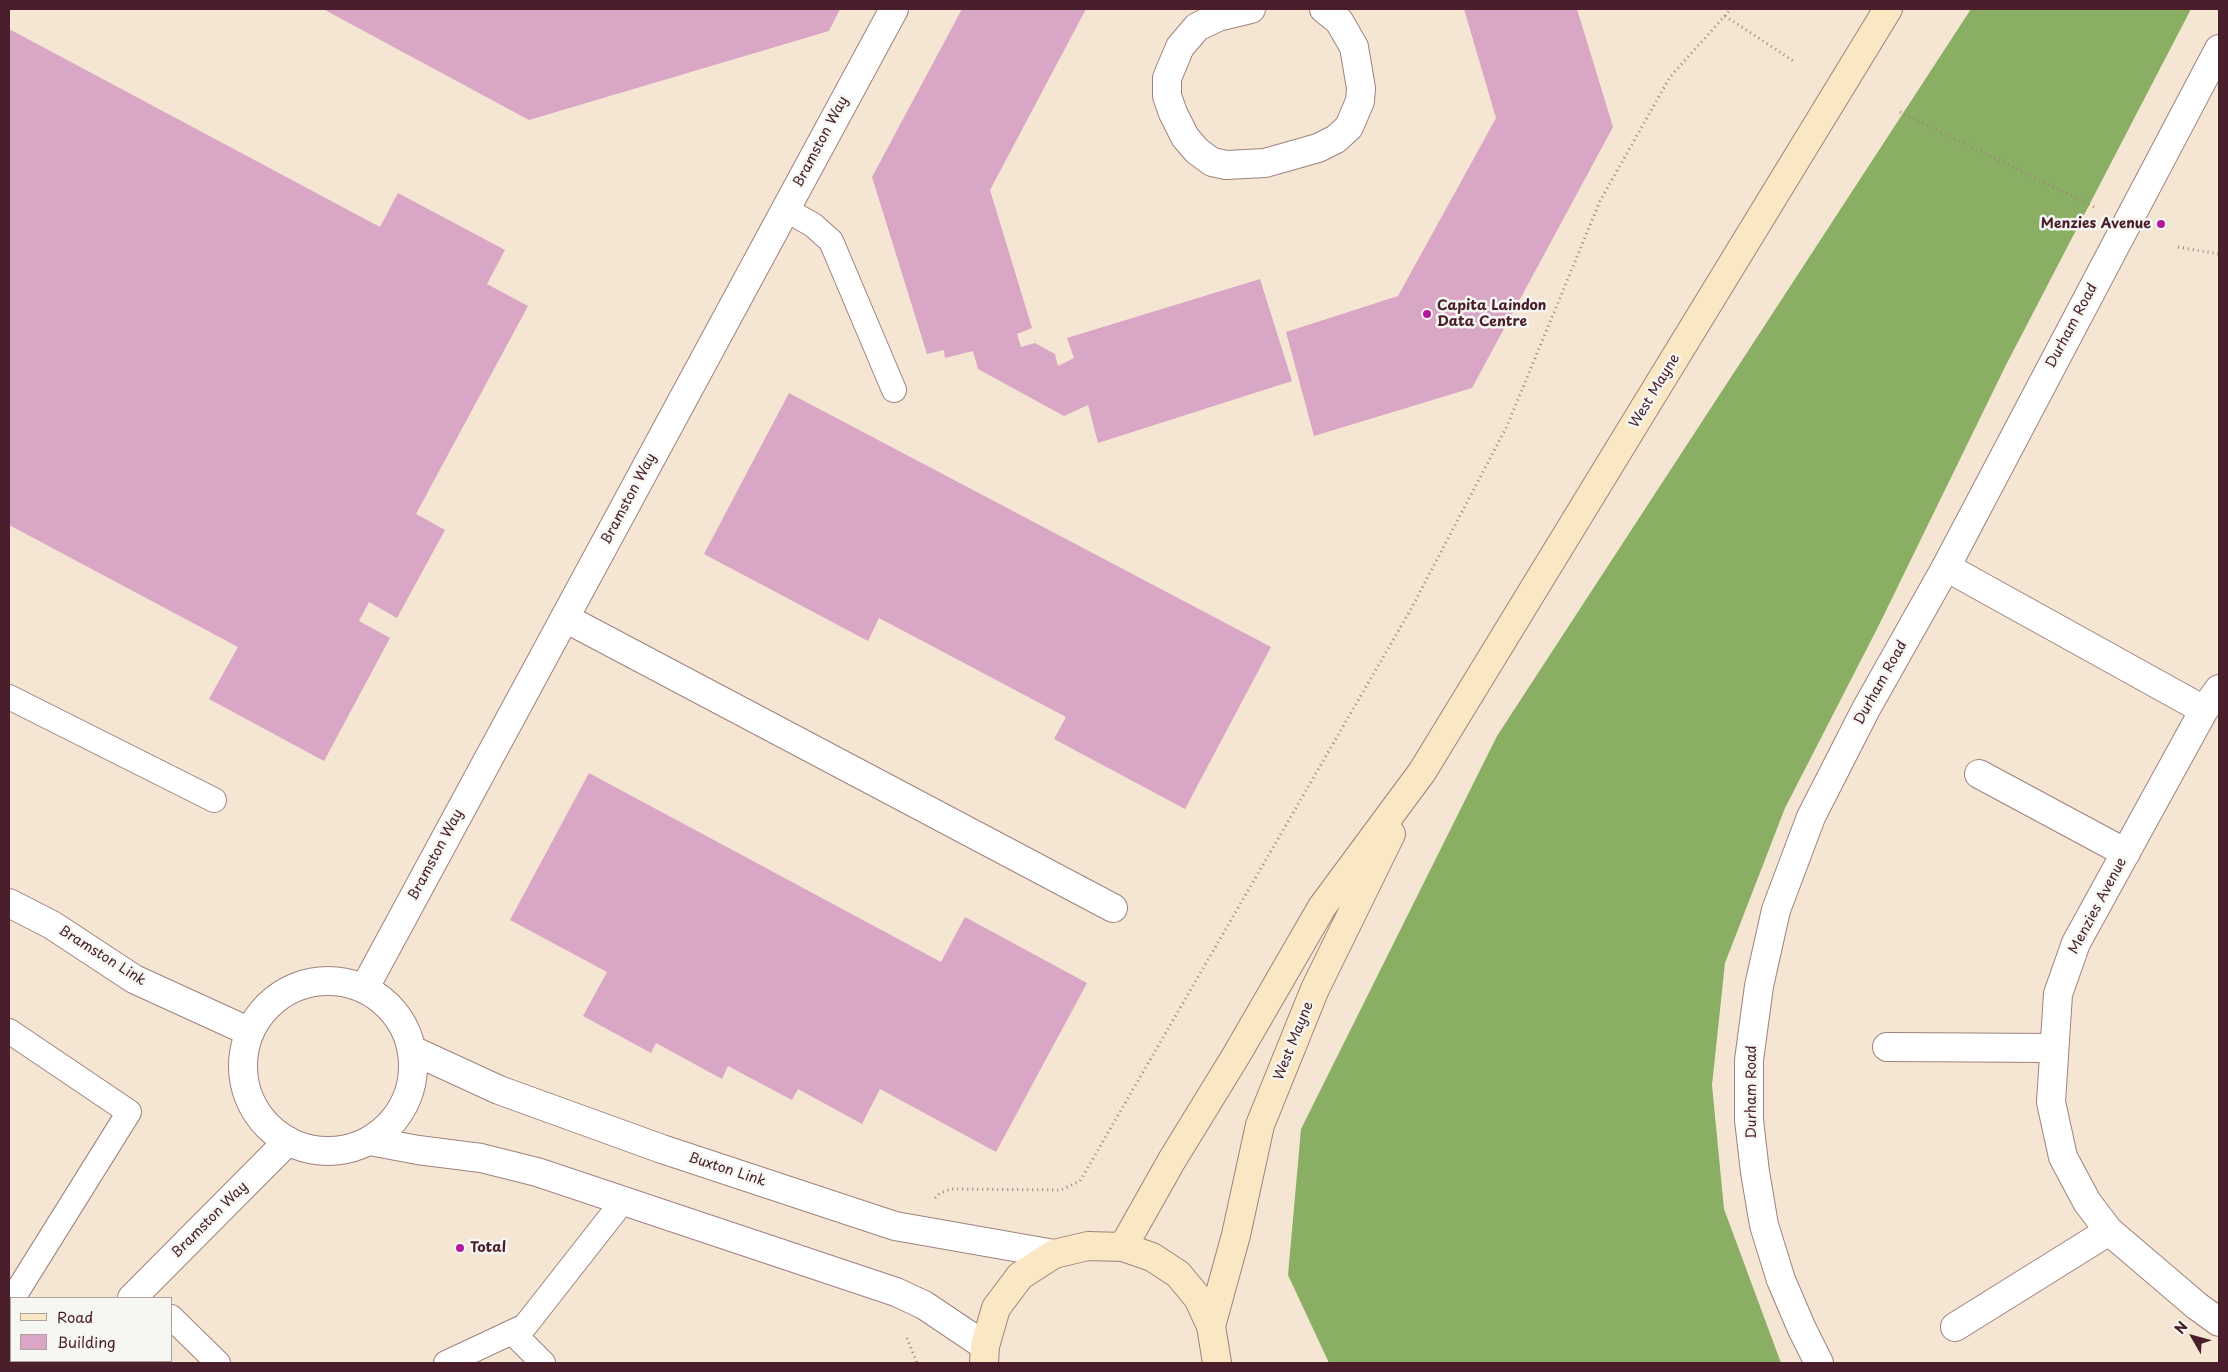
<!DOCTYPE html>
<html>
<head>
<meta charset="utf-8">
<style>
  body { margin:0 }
  #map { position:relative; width:2228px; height:1372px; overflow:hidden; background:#f4e6d2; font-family:"Playpen Sans",sans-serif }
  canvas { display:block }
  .frame { position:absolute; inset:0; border:10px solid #4a1f2b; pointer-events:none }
  .legend { position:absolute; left:10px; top:1297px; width:162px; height:65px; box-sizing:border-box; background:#f6f6f2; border:1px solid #b1a0a2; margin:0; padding:6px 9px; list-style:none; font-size:15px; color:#4a1f2b }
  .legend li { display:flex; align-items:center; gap:10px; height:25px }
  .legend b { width:25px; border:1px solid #b1a0a2 }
  .north { position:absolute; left:2168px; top:1312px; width:50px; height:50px; -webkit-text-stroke:4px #f6f6f2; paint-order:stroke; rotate:308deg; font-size:14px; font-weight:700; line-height:20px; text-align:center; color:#4a1f2b }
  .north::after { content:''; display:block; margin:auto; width:18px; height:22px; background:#4a1f2b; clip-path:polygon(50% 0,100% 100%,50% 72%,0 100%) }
</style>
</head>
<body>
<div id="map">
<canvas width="2228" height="1372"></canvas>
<div class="frame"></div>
<ul class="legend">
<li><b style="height:6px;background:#fae7c3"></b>Road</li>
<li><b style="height:14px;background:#daa6c6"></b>Building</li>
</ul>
<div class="north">N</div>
</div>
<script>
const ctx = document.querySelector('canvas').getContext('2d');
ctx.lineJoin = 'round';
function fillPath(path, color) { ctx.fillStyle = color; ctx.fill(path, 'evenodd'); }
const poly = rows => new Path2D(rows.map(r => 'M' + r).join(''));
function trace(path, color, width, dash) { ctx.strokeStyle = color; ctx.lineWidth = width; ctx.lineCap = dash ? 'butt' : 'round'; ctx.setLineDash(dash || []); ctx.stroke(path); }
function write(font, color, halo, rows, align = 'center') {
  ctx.font = font + ' "Playpen Sans",sans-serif'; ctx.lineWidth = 5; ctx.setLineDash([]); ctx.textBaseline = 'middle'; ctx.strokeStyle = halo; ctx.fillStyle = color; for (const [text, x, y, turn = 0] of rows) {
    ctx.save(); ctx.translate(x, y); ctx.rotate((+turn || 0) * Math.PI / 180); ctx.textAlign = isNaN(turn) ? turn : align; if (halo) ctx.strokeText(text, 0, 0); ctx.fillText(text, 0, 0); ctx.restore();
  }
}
fillPath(poly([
  [1971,9,2191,9,2006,365,1878,627,1785,808,1725,963,1712,1085,1724,1209,1781,1363,1329,1363,1288,1275,1301,1129,1497,736]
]), '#8aaf64');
fillPath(poly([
  [323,9,840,9,829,31,529,120],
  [962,9,1086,9,990,190,1032,328,1017,334,1021,347,1035,343,1055,354,1058,366,1074,358,1067,338,1260,279,1292,381,1098,443,1088,405,1064,416,978,369,973,351,945,358,944,350,927,354,872,177],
  [1464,9,1577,9,1613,127,1472,388,1314,436,1286,332,1398,296,1496,118],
  [9,29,380,227,398,193,505,250,487,284,528,306,416,514,445,530,397,618,369,602,359,621,390,638,324,761,209,699,238,647,9,525],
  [789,393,1271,647,1185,809,1054,739,1066,717,879,618,868,641,704,554],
  [589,773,941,962,965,917,1087,983,996,1152,880,1089,862,1124,798,1089,792,1100,728,1066,722,1079,656,1043,651,1053,583,1016,607,972,510,920]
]), '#daa6c6');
const service = poly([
  [785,209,813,225,831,241,894,390],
  [9,697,214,800],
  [9,1031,129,1112,13,1298],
  [171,1317,218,1363],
  [512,1332,543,1363],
  [9,1335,11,1337],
  [41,1361,44,1363],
  [446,1363,525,1326,623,1201]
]);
const minor = poly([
  [1251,9,1218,17,1197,27,1180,47,1167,78,1167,96,1173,113,1185,137,1197,151,1212,162,1226,165,1265,163,1318,148,1336,139,1349,127,1360,101,1361,88,1354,47,1339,21,1324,9],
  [1946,567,2204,710,2219,689],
  [565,618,1113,908],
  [2204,710,2076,943,2058,994,2051,1102,2063,1157,2087,1202,2109,1231,2197,1306,2219,1322],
  [1979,774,2126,853],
  [9,903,52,925,134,979,250,1032],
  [1887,1047,2053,1048],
  [132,1298,288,1141],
  [1955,1327,2109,1231],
  [67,1363,70,1361]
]);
const tertiary = poly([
  '243 1066a85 85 0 1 1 170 0a85 85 0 1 1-170 0Z',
  [364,989,894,9],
  [412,1050,499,1090,662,1149,895,1226,1054,1254],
  [370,1141,418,1150,481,1158,537,1172,896,1292,924,1305,985,1346],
  [1819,1363,1802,1329,1781,1280,1764,1225,1755,1172,1749,1120,1749,1060,1759,986,1776,910,1811,817,1866,709,1946,567,2219,49]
]);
const secondary = poly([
  [1123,1247,1172,1160,1237,1054,1322,907,1422,772,1888,9],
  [1211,1326,1236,1235,1260,1125,1315,989,1391,834],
  [984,1363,985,1346,996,1308,1020,1276,1054,1254,1088,1246,1123,1247,1152,1257,1178,1274,1198,1298,1211,1326,1217,1363]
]);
trace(service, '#9f827e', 26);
trace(minor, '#9f827e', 30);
trace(tertiary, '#9f827e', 30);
trace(secondary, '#9f827e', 30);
trace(poly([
  [1725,16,1795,62],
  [1900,112,2094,207],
  [2178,247,2219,254],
  [935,1198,940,1193,951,1189,1061,1190,1080,1181,1411,609,1507,426,1600,201,1670,77,1731,9],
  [907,1338,917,1363]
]), '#9f827e', 3, [1, 4]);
trace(service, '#fff', 24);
trace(minor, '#fff', 28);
trace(tertiary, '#fff', 28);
trace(secondary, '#fae7c3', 28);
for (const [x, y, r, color] of [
  [2161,224,5,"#b5179e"],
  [1427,314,5,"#b5179e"],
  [460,1248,5,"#b5179e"]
]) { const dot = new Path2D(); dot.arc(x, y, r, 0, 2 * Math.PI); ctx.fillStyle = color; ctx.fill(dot); trace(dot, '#f6f6f2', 2); }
write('14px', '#4a1f2b', '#f6f6f2', [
  ["Bramston Way",821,142,-62],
  ["Durham Road",2072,326,-62],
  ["West Mayne",1655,391,-59],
  ["Bramston Way",629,499,-62],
  ["Durham Road",1881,683,-61],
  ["Bramston Way",436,855,-62],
  ["Menzies Avenue",2098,906,-62],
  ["Bramston Link",102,956,32],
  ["West Mayne",1294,1041,-68],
  ["Durham Road",1752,1092,-90],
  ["Buxton Link",727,1170,18],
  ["Bramston Way",210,1220,-45]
]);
write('bold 14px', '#4a1f2b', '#f6f6f2', [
  ["Menzies Avenue",2151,224,"right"],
  ["Capita Laindon",1437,306],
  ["Data Centre",1437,322],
  ["Total",470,1248]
], 'left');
</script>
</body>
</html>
